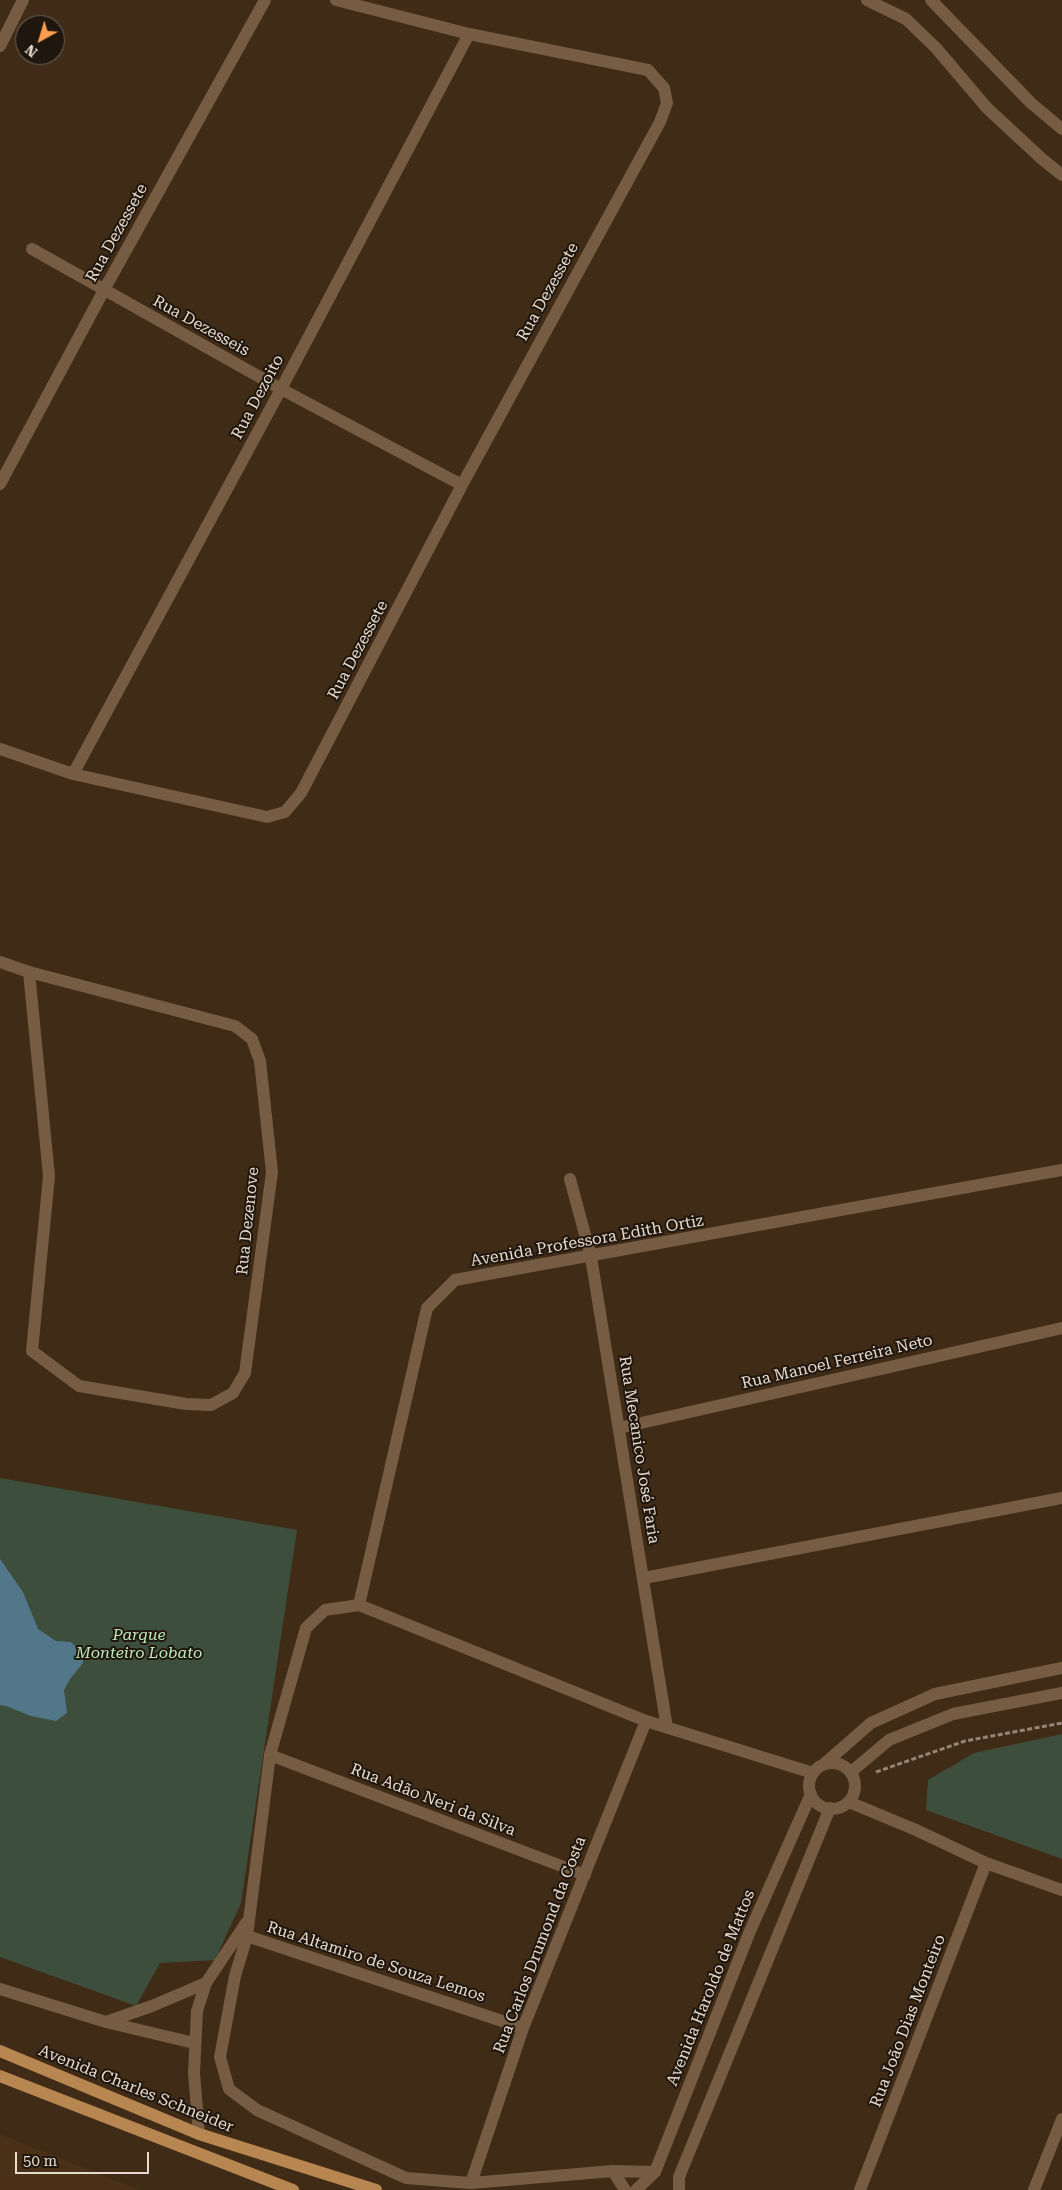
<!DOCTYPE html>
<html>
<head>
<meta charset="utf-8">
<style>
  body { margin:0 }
  #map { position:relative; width:1062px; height:2190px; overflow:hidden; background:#402b17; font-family:"Roboto Serif",serif }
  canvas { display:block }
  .north { position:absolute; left:15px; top:15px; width:50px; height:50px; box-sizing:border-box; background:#1f160d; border:1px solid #6f645a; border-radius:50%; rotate:219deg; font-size:14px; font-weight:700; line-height:20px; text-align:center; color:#e8dace }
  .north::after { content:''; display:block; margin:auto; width:18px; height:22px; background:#fb9e52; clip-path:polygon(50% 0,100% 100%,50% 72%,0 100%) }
  .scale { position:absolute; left:15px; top:2152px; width:134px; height:22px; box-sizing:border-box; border:2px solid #e8dace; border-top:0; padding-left:6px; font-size:15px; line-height:18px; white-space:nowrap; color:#e8dace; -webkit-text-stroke:4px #1f160d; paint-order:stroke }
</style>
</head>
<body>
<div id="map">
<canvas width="1062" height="2190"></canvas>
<div class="north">N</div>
<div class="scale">50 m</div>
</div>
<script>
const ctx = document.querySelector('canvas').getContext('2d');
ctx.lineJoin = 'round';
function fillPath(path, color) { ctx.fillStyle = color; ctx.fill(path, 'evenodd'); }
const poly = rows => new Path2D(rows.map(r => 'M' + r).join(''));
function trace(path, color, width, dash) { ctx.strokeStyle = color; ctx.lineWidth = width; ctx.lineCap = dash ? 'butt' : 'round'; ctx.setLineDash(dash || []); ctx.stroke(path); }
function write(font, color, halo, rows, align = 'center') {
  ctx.font = font + ' "Roboto Serif",serif'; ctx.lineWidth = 4; ctx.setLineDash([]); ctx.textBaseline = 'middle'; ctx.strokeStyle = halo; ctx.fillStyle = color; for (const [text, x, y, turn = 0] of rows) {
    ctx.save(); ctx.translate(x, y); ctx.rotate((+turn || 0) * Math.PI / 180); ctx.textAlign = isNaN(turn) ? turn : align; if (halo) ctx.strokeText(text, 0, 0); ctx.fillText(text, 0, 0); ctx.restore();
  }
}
fillPath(poly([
  [0,2134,140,2190,0,2190]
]), '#4a3016');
fillPath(poly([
  [0,1478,297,1530,241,1903,215,1960,160,1963,136,2006,0,1957],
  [1062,1734,1062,1859,926,1810,928,1780,974,1753]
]), '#3d4f3c');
fillPath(poly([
  [0,1559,23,1592,38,1629,56,1641,71,1642,83,1654,83,1663,70,1679,64,1690,67,1713,56,1721,31,1716,6,1706,0,1705]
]), '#527788');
trace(poly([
  [876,1772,965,1741,1062,1723]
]), '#968475', 3, [5, 2.5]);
trace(poly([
  [867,0,906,19,936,48,987,108,1042,159,1062,175],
  [931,0,1031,103,1062,129],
  [0,46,23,0],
  [32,249,281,389,462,485],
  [0,484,104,290,265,0],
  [0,749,73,774,267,817,285,812,301,793,462,485,660,122,667,103,664,88,648,70,469,34,336,0],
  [73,774,281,389,469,34],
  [0,962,29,972,235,1026,252,1039,260,1061,272,1172,245,1373,233,1393,211,1405,186,1404,79,1386,32,1351,49,1176,29,972],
  [570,1179,591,1257,667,1728],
  [619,1428,1062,1328],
  [644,1578,1062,1498],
  [359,1605,325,1610,306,1628,270,1755,247,1936,235,1976,220,2057,229,2089,257,2110,406,2178,471,2183,613,2171,655,2172],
  [359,1605,427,1308,455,1280,1062,1170],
  [359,1605,646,1721,813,1773],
  [270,1755,585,1875],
  '809 1786a23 23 0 1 1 46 0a23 23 0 1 1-46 0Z',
  [824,1764,871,1723,935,1694,1062,1668],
  [851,1772,889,1740,953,1714,1062,1693],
  [849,1802,916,1830,986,1863,1062,1890],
  [247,1936,523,2028],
  [0,1989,106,2022,194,2043],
  [106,2022,152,2006,206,1983],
  [199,2134,194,2073,197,2011,206,1983,246,1923],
  [613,2171,625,2190],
  [471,2183,523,2028,646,1721],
  [636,2190,655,2172,750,1931,811,1794],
  [679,2190,679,2177,830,1808],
  [860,2190,986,1863],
  [1034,2190,1062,2119]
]), '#755c43', 12);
trace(poly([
  [0,2051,199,2134,376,2190],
  [0,2076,293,2190]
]), '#b88651', 12);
write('16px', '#e8dace', '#1f160d', [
  ["Rua Dezessete",117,233,-61],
  ["Rua Dezessete",548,292,-61],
  ["Rua Dezesseis",201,326,29],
  ["Rua Dezoito",258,397,-62],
  ["Rua Dezessete",358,650,-62],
  ["Rua Dezenove",248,1221,-84],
  ["Avenida Professora Edith Ortiz",587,1241,-10],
  ["Rua Manoel Ferreira Neto",837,1362,-13],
  ["Rua Mecanico José Faria",639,1450,81],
  ["Rua Adão Neri da Silva",433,1800,21],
  ["Rua Carlos Drumond da Costa",540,1945,-69],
  ["Rua Altamiro de Souza Lemos",376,1962,18],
  ["Avenida Haroldo de Mattos",711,1988,-68],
  ["Rua João Dias Monteiro",908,2021,-69],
  ["Avenida Charles Schneider",136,2089,22]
]);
write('italic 16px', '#bdeabb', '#1f160d', [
  ["Parque",139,1635],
  ["Monteiro Lobato",139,1653]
]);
</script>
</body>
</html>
